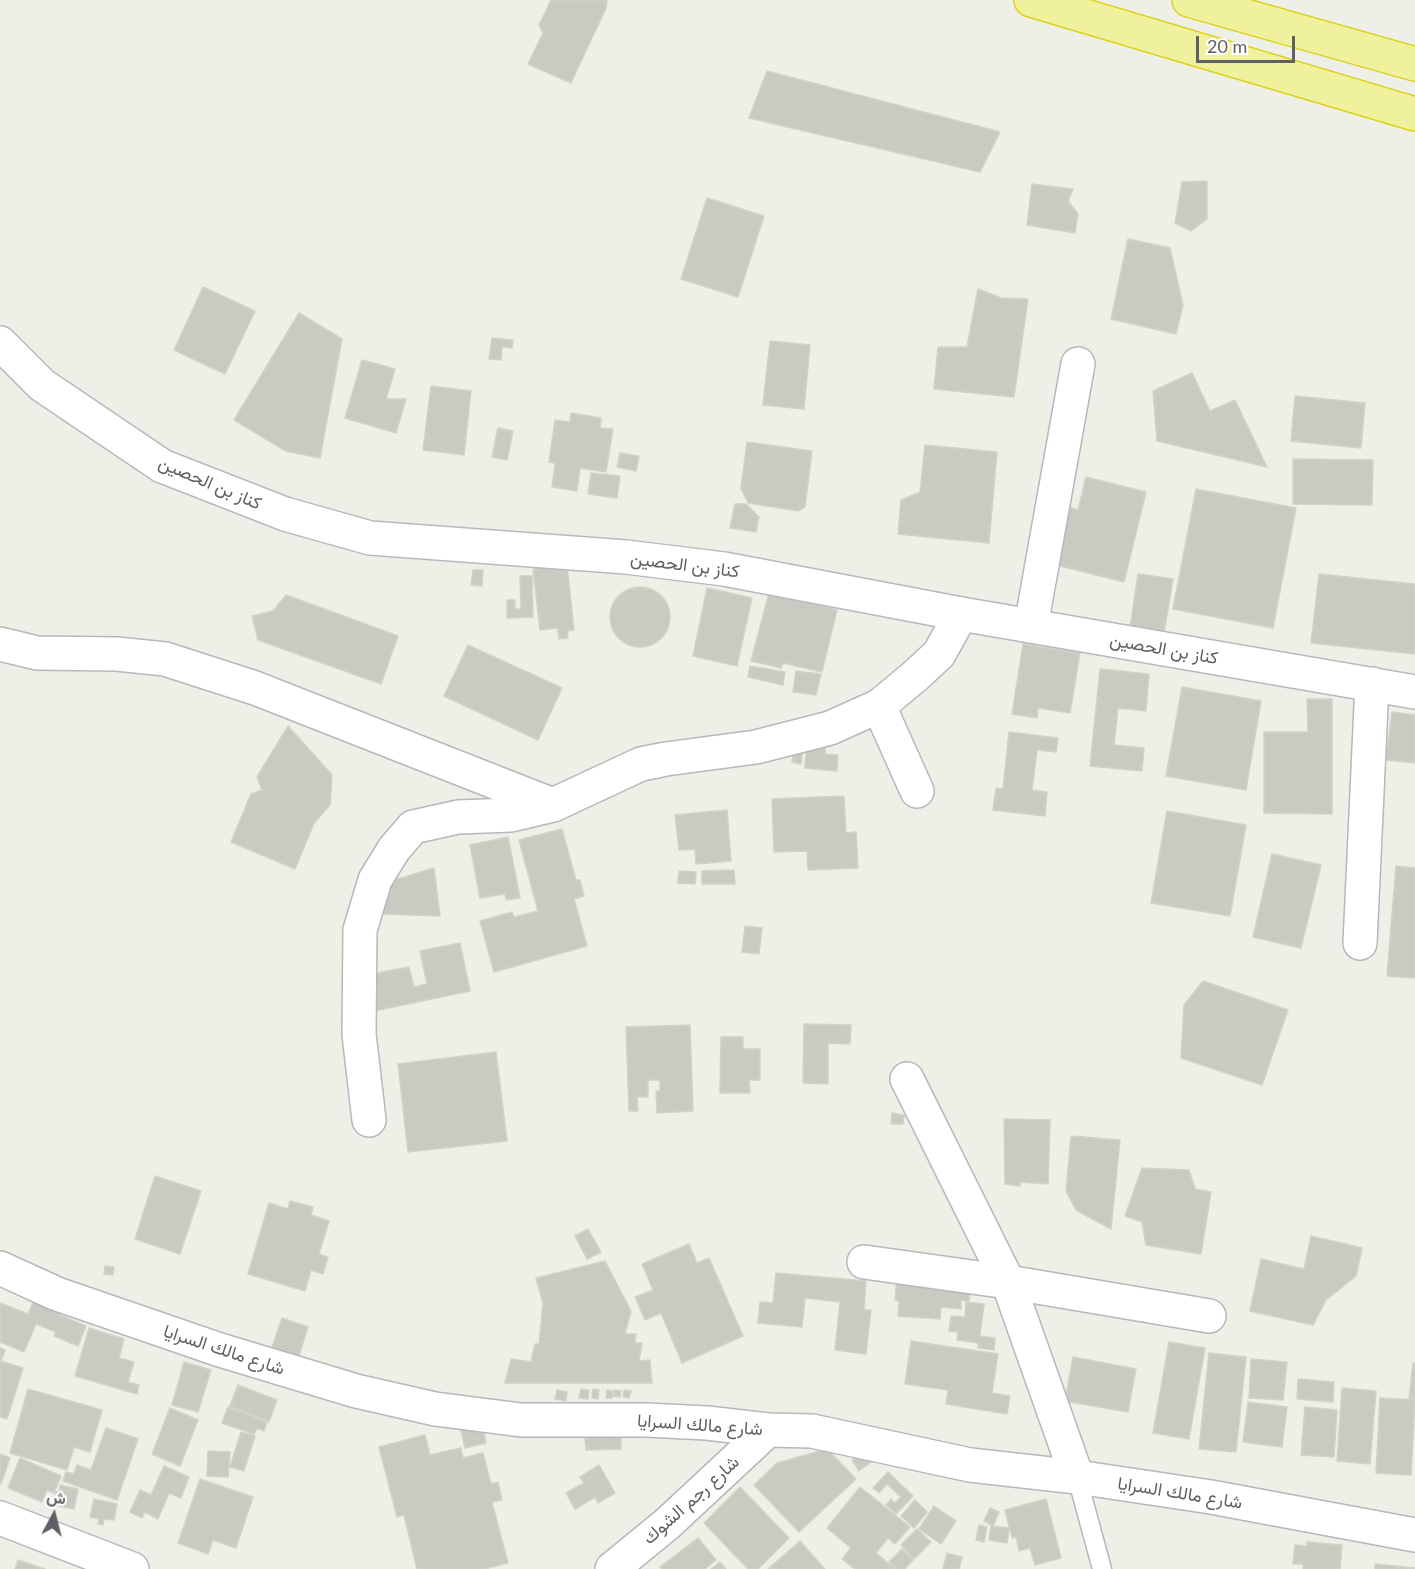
<!DOCTYPE html>
<html>
<head>
<meta charset="utf-8">
<style>
  body { margin:0 }
  #map { position:relative; width:1415px; height:1569px; overflow:hidden; background:#eeefe7; font-family:Lato,Vazirmatn,sans-serif }
  canvas { display:block }
  .north { position:absolute; left:24px; top:1485px; width:60px; height:60px; -webkit-text-stroke:4px #fff; paint-order:stroke; rotate:7deg; font-size:16px; font-weight:700; line-height:24px; text-align:center; color:#5e6065 }
  .north::after { content:''; display:block; margin:auto; width:21px; height:27px; background:#5e6065; clip-path:polygon(50% 0,100% 100%,50% 72%,0 100%) }
  .scale { position:absolute; left:1196px; top:36px; width:99px; height:27px; box-sizing:border-box; border:3px solid #5e6065; border-top:0; padding-left:8px; font-size:18px; line-height:21px; white-space:nowrap; color:#5e6065; -webkit-text-stroke:4px #fff; paint-order:stroke }
</style>
</head>
<body>
<div id="map">
<canvas width="1415" height="1569"></canvas>
<div class="north">ش</div>
<div class="scale">20 m</div>
</div>
<script>
const ctx = document.querySelector('canvas').getContext('2d');
ctx.lineJoin = 'round';
function fillPath(path, color) { ctx.fillStyle = color; ctx.fill(path, 'evenodd'); }
const poly = rows => new Path2D(rows.map(r => 'M' + r).join(''));
function trace(path, color, width, dash) { ctx.strokeStyle = color; ctx.lineWidth = width; ctx.lineCap = dash ? 'butt' : 'round'; ctx.setLineDash(dash || []); ctx.stroke(path); }
function write(font, color, halo, rows, align = 'center') {
  ctx.font = font + ' Lato,Vazirmatn,sans-serif'; ctx.lineWidth = 4.5; ctx.setLineDash([]); ctx.textBaseline = 'middle'; ctx.strokeStyle = halo; ctx.fillStyle = color; for (const [text, x, y, turn = 0] of rows) {
    ctx.save(); ctx.translate(x, y); ctx.rotate((+turn || 0) * Math.PI / 180); ctx.textAlign = isNaN(turn) ? turn : align; if (halo) ctx.strokeText(text, 0, 0); ctx.fillText(text, 0, 0); ctx.restore();
  }
}
const building = poly([
  [551,0,607,0,606,8,571,83,528,64,543,33,539,25,551,0],
  [767,71,1000,132,980,172,749,118,767,71],
  [1207,181,1207,219,1191,231,1175,223,1182,182,1207,181],
  [1032,184,1073,189,1068,201,1078,214,1075,233,1027,225,1032,184],
  [707,198,764,216,738,297,681,279,707,198],
  [1128,239,1170,248,1183,305,1176,334,1111,319,1128,239],
  [203,287,255,311,225,374,174,350,203,287],
  [978,289,1001,298,1028,299,1014,397,934,389,938,347,967,347,978,289],
  [299,313,342,339,320,458,286,451,234,420,299,313],
  [492,338,513,340,512,348,502,347,501,360,489,359,492,338],
  [770,341,810,345,804,409,763,405,770,341],
  [362,360,395,369,386,399,406,399,396,433,345,418,362,360],
  [1192,373,1210,411,1235,400,1267,467,1157,441,1153,391,1192,373],
  [431,386,471,391,464,455,423,450,431,386],
  [1295,396,1365,403,1361,448,1291,441,1295,396],
  [571,413,601,418,600,428,613,429,606,472,580,468,577,491,552,487,555,463,549,462,555,420,570,422,571,413],
  [498,428,513,431,507,460,492,457,498,428],
  [747,442,812,451,805,507,798,511,748,503,741,488,747,442],
  [925,445,997,452,989,543,898,534,901,500,920,492,925,445],
  [620,453,639,456,636,471,617,467,620,453],
  [1293,459,1373,460,1372,505,1293,504,1293,459],
  [591,473,620,476,617,498,588,494,591,473],
  [1086,477,1146,492,1124,582,1052,564,1066,506,1078,510,1086,477],
  [1196,489,1296,508,1273,628,1173,609,1196,489],
  [735,504,746,504,759,517,756,532,730,528,735,504],
  [567,566,574,630,567,631,568,638,559,639,558,628,540,630,533,569,567,566],
  [473,570,483,570,482,586,471,585,473,570],
  [1138,574,1173,579,1164,633,1130,628,1138,574],
  [1319,574,1415,584,1415,654,1311,643,1319,574],
  [520,576,532,576,533,617,507,618,507,600,515,600,515,609,521,609,520,576],
  '610 617a30 30 0 1 1 60 0a30 30 0 1 1-60 0Z',
  [707,588,752,598,737,666,693,656,707,588],
  [769,593,837,610,822,672,783,663,781,668,751,661,769,593],
  [286,595,398,636,381,684,258,640,252,616,273,611,286,595],
  [1023,644,1080,653,1070,713,1038,708,1037,718,1012,714,1023,644],
  [468,645,562,688,538,740,444,696,468,645],
  [750,666,785,672,783,685,748,677,750,666],
  [1100,669,1149,674,1146,711,1118,708,1114,745,1144,748,1142,771,1090,766,1100,669],
  [796,671,821,674,816,695,793,692,796,671],
  [1182,687,1261,701,1246,790,1166,776,1182,687],
  [1307,699,1332,699,1332,814,1264,813,1264,732,1308,732,1307,699],
  [1392,712,1415,715,1415,763,1386,760,1392,712],
  [288,726,332,775,330,805,314,823,295,869,231,842,251,794,262,790,257,777,288,726],
  [1009,732,1058,738,1056,752,1037,750,1032,790,1047,792,1045,816,993,810,996,788,1003,789,1009,732],
  [807,739,826,741,825,754,838,755,837,771,805,768,807,739],
  [795,740,804,741,801,764,792,762,795,740],
  [844,796,846,833,856,832,858,868,808,870,807,851,774,852,772,799,844,796],
  [727,810,731,861,696,864,695,849,679,850,675,815,727,810],
  [1167,811,1246,825,1230,916,1151,903,1167,811],
  [562,829,576,880,580,880,584,896,574,899,587,946,494,972,480,921,512,912,514,917,538,911,519,840,562,829],
  [508,837,520,898,506,900,505,894,480,898,470,845,508,837],
  [1272,854,1321,865,1301,948,1253,937,1272,854],
  [1396,866,1415,868,1415,978,1387,976,1396,866],
  [434,868,440,916,384,914,385,883,434,868],
  [734,870,735,884,702,884,702,871,734,870],
  [679,871,696,872,695,884,678,883,679,871],
  [745,926,762,928,759,954,742,952,745,926],
  [460,943,470,991,374,1011,366,975,409,967,414,987,427,984,420,951,460,943],
  [1203,981,1288,1010,1262,1085,1181,1058,1184,1005,1203,981],
  [804,1024,851,1025,850,1044,828,1043,828,1084,803,1083,804,1024],
  [690,1025,693,1111,657,1113,656,1091,660,1091,660,1080,648,1080,648,1097,637,1097,638,1111,629,1111,626,1027,690,1025],
  [721,1037,743,1037,743,1049,760,1049,760,1080,749,1080,750,1093,720,1093,721,1037],
  [496,1052,507,1141,408,1152,398,1064,496,1052],
  [892,1113,904,1115,903,1124,891,1124,892,1113],
  [1004,1119,1050,1120,1048,1184,1020,1182,1020,1186,1005,1184,1004,1119],
  [1071,1136,1120,1140,1111,1229,1076,1210,1066,1191,1071,1136],
  [1142,1168,1189,1170,1195,1189,1211,1192,1201,1254,1146,1245,1142,1222,1125,1216,1142,1168],
  [155,1176,201,1191,180,1254,135,1239,155,1176],
  [290,1201,313,1207,311,1215,329,1221,319,1254,328,1257,323,1274,311,1270,305,1291,248,1274,269,1203,288,1209,290,1201],
  [588,1229,601,1252,587,1259,575,1236,588,1229],
  [1311,1236,1362,1248,1356,1276,1326,1300,1313,1325,1250,1311,1261,1259,1304,1269,1311,1236],
  [689,1244,697,1263,709,1258,743,1336,682,1363,661,1313,645,1320,635,1297,653,1290,642,1264,689,1244],
  [605,1261,631,1311,625,1334,636,1334,635,1343,642,1343,639,1361,650,1360,652,1383,505,1383,511,1359,531,1362,535,1344,539,1344,543,1303,536,1278,605,1261],
  [105,1266,114,1267,113,1275,104,1274,105,1266],
  [776,1273,866,1281,864,1310,871,1310,866,1354,835,1350,840,1302,805,1298,802,1327,758,1323,760,1302,773,1303,776,1273],
  [897,1276,970,1293,969,1301,961,1300,961,1309,941,1307,940,1319,898,1316,899,1301,895,1300,897,1276],
  [36,1296,63,1307,60,1315,86,1326,78,1346,54,1336,56,1332,36,1324,24,1352,0,1342,0,1303,28,1314,36,1296],
  [966,1302,984,1304,980,1336,995,1338,994,1350,978,1348,978,1343,957,1340,958,1332,949,1331,951,1316,965,1317,966,1302],
  [282,1318,308,1327,298,1359,271,1350,282,1318],
  [89,1328,124,1339,119,1358,134,1362,128,1382,139,1385,137,1394,75,1376,89,1328],
  [911,1341,998,1354,992,1393,1010,1396,1007,1414,946,1404,948,1390,905,1384,911,1341],
  [1169,1342,1205,1348,1189,1439,1153,1433,1169,1342],
  [0,1348,5,1350,1,1361,23,1368,7,1419,0,1417,0,1348],
  [1209,1353,1246,1357,1236,1452,1199,1449,1209,1353],
  [1073,1357,1136,1369,1128,1412,1065,1401,1073,1357],
  [1251,1359,1287,1362,1283,1400,1249,1398,1251,1359],
  [184,1362,211,1370,198,1412,172,1405,184,1362],
  [1413,1363,1415,1363,1415,1399,1409,1399,1413,1363],
  [1298,1379,1334,1382,1333,1402,1297,1399,1298,1379],
  [238,1385,277,1400,269,1422,230,1406,238,1385],
  [1342,1388,1376,1391,1370,1464,1337,1461,1342,1388],
  [28,1389,102,1410,90,1452,74,1447,67,1470,10,1453,28,1389],
  [581,1389,589,1390,588,1399,579,1398,581,1389],
  [593,1389,599,1390,598,1399,592,1398,593,1389],
  [557,1390,567,1392,566,1401,555,1399,557,1390],
  [607,1390,613,1391,612,1398,606,1398,607,1390],
  [615,1390,621,1391,620,1397,613,1396,615,1390],
  [624,1390,631,1391,629,1398,623,1397,624,1390],
  [1380,1398,1415,1400,1411,1475,1376,1473,1380,1398],
  [1248,1402,1287,1407,1282,1447,1243,1442,1248,1402],
  [228,1407,267,1422,264,1431,257,1428,254,1434,222,1423,228,1407],
  [1305,1407,1337,1410,1334,1457,1301,1455,1305,1407],
  [170,1408,198,1420,180,1466,152,1454,170,1408],
  [481,1421,486,1443,465,1448,460,1426,481,1421],
  [106,1428,138,1439,117,1500,63,1481,66,1472,74,1474,77,1465,91,1470,106,1428],
  [241,1432,255,1436,244,1471,230,1467,241,1432],
  [425,1435,430,1455,461,1448,463,1458,483,1453,491,1484,498,1482,502,1500,492,1502,508,1563,484,1569,417,1569,404,1515,397,1517,379,1447,425,1435],
  [621,1437,621,1449,586,1450,585,1438,621,1437],
  [827,1449,856,1479,799,1532,754,1485,777,1463,827,1449],
  [208,1451,230,1452,228,1477,207,1476,208,1451],
  [865,1452,871,1462,859,1471,852,1460,865,1452],
  [0,1454,10,1458,1,1484,0,1483,0,1454],
  [20,1458,61,1476,54,1493,47,1490,42,1502,8,1488,20,1458],
  [599,1465,615,1493,598,1503,595,1497,575,1509,566,1493,584,1483,580,1477,599,1465],
  [164,1466,189,1477,181,1498,169,1493,158,1519,145,1512,142,1518,130,1512,140,1490,151,1495,164,1466],
  [888,1472,913,1496,896,1514,886,1505,891,1499,895,1503,901,1497,887,1484,879,1493,873,1488,888,1472],
  [200,1479,253,1497,236,1548,213,1540,208,1554,178,1543,200,1479],
  [60,1485,78,1489,74,1509,53,1505,56,1492,59,1492,60,1485],
  [740,1487,789,1538,758,1569,748,1569,704,1523,740,1487],
  [860,1487,910,1527,895,1544,888,1538,876,1553,895,1569,855,1569,842,1559,851,1548,827,1528,860,1487],
  [94,1499,117,1504,114,1520,104,1519,103,1525,98,1524,99,1519,90,1517,94,1499],
  [1046,1499,1061,1558,1035,1565,1030,1548,1019,1551,1016,1537,1012,1538,1005,1510,1046,1499],
  [915,1500,927,1512,914,1528,901,1516,915,1500],
  [934,1506,956,1521,941,1544,919,1529,934,1506],
  [990,1508,999,1512,993,1526,984,1521,990,1508],
  [979,1525,987,1527,984,1542,976,1540,979,1525],
  [991,1526,1009,1528,1007,1543,989,1540,991,1526],
  [917,1529,931,1542,914,1559,901,1545,917,1529],
  [698,1538,716,1560,705,1569,662,1569,660,1567,698,1538],
  [800,1541,825,1569,768,1569,800,1541],
  [1307,1542,1342,1545,1340,1569,1303,1569,1303,1564,1293,1564,1295,1545,1307,1546,1307,1542],
  [902,1549,913,1560,905,1569,897,1569,889,1562,902,1549],
  [947,1553,962,1557,959,1569,943,1569,947,1553],
  [18,1560,45,1569,15,1569,18,1560],
  [720,1562,726,1569,711,1569,720,1562],
  [1375,1564,1415,1568,1415,1569,1375,1569,1375,1564]
]);
fillPath(building, '#cacac3');
trace(building, '#d3d2c6', 1.5);
const lane = poly([
  [1077,1477,1102,1569]
]);
const street = poly([
  [1031,626,1078,364],
  [0,644,37,653,117,654,165,659,255,688,553,805],
  [879,706,917,791],
  [1360,943,1372,684],
  [907,1079,1008,1282,1077,1477],
  [369,1120,359,1034,360,930,375,880,394,849,413,827,458,817,511,815,553,805,641,764,666,759,756,747,830,728,879,706,914,677,939,654,961,614],
  [864,1262,1008,1282,1209,1316],
  [0,1268,57,1294,220,1350,356,1391,435,1409,521,1420,646,1420,707,1423,768,1430,812,1431,970,1465,1077,1477,1211,1497,1415,1535],
  [0,1518,132,1569],
  [612,1569,667,1524,768,1430]
]);
const secondary = poly([
  [0,343,42,385,162,466,285,514,370,538,626,557,724,569,961,614,1415,692]
]);
const highway = poly([
  [1031,0,1415,114],
  [1189,0,1415,64]
]);
trace(lane, '#b7b7bc', 21);
trace(street, '#b7b7bc', 36);
trace(secondary, '#b8b9bf', 36);
trace(highway, '#dbd21b', 36);
trace(lane, '#fff', 18);
trace(street, '#fff', 33);
trace(secondary, '#fff', 33);
trace(highway, '#f0f19c', 33);
write('18px', '#5e6065', '#fff', [
  ["كناز بن الحصين",210,483,23],
  ["كناز بن الحصين",685,565,7],
  ["كناز بن الحصين",1164,649,10],
  ["شارع مالك السرايا",224,1350,18],
  ["شارع مالك السرايا",700,1425,4],
  ["شارع مالك السرايا",1180,1493,9],
  ["شارع رجم الشوك",691,1500,-42]
]);
</script>
</body>
</html>
